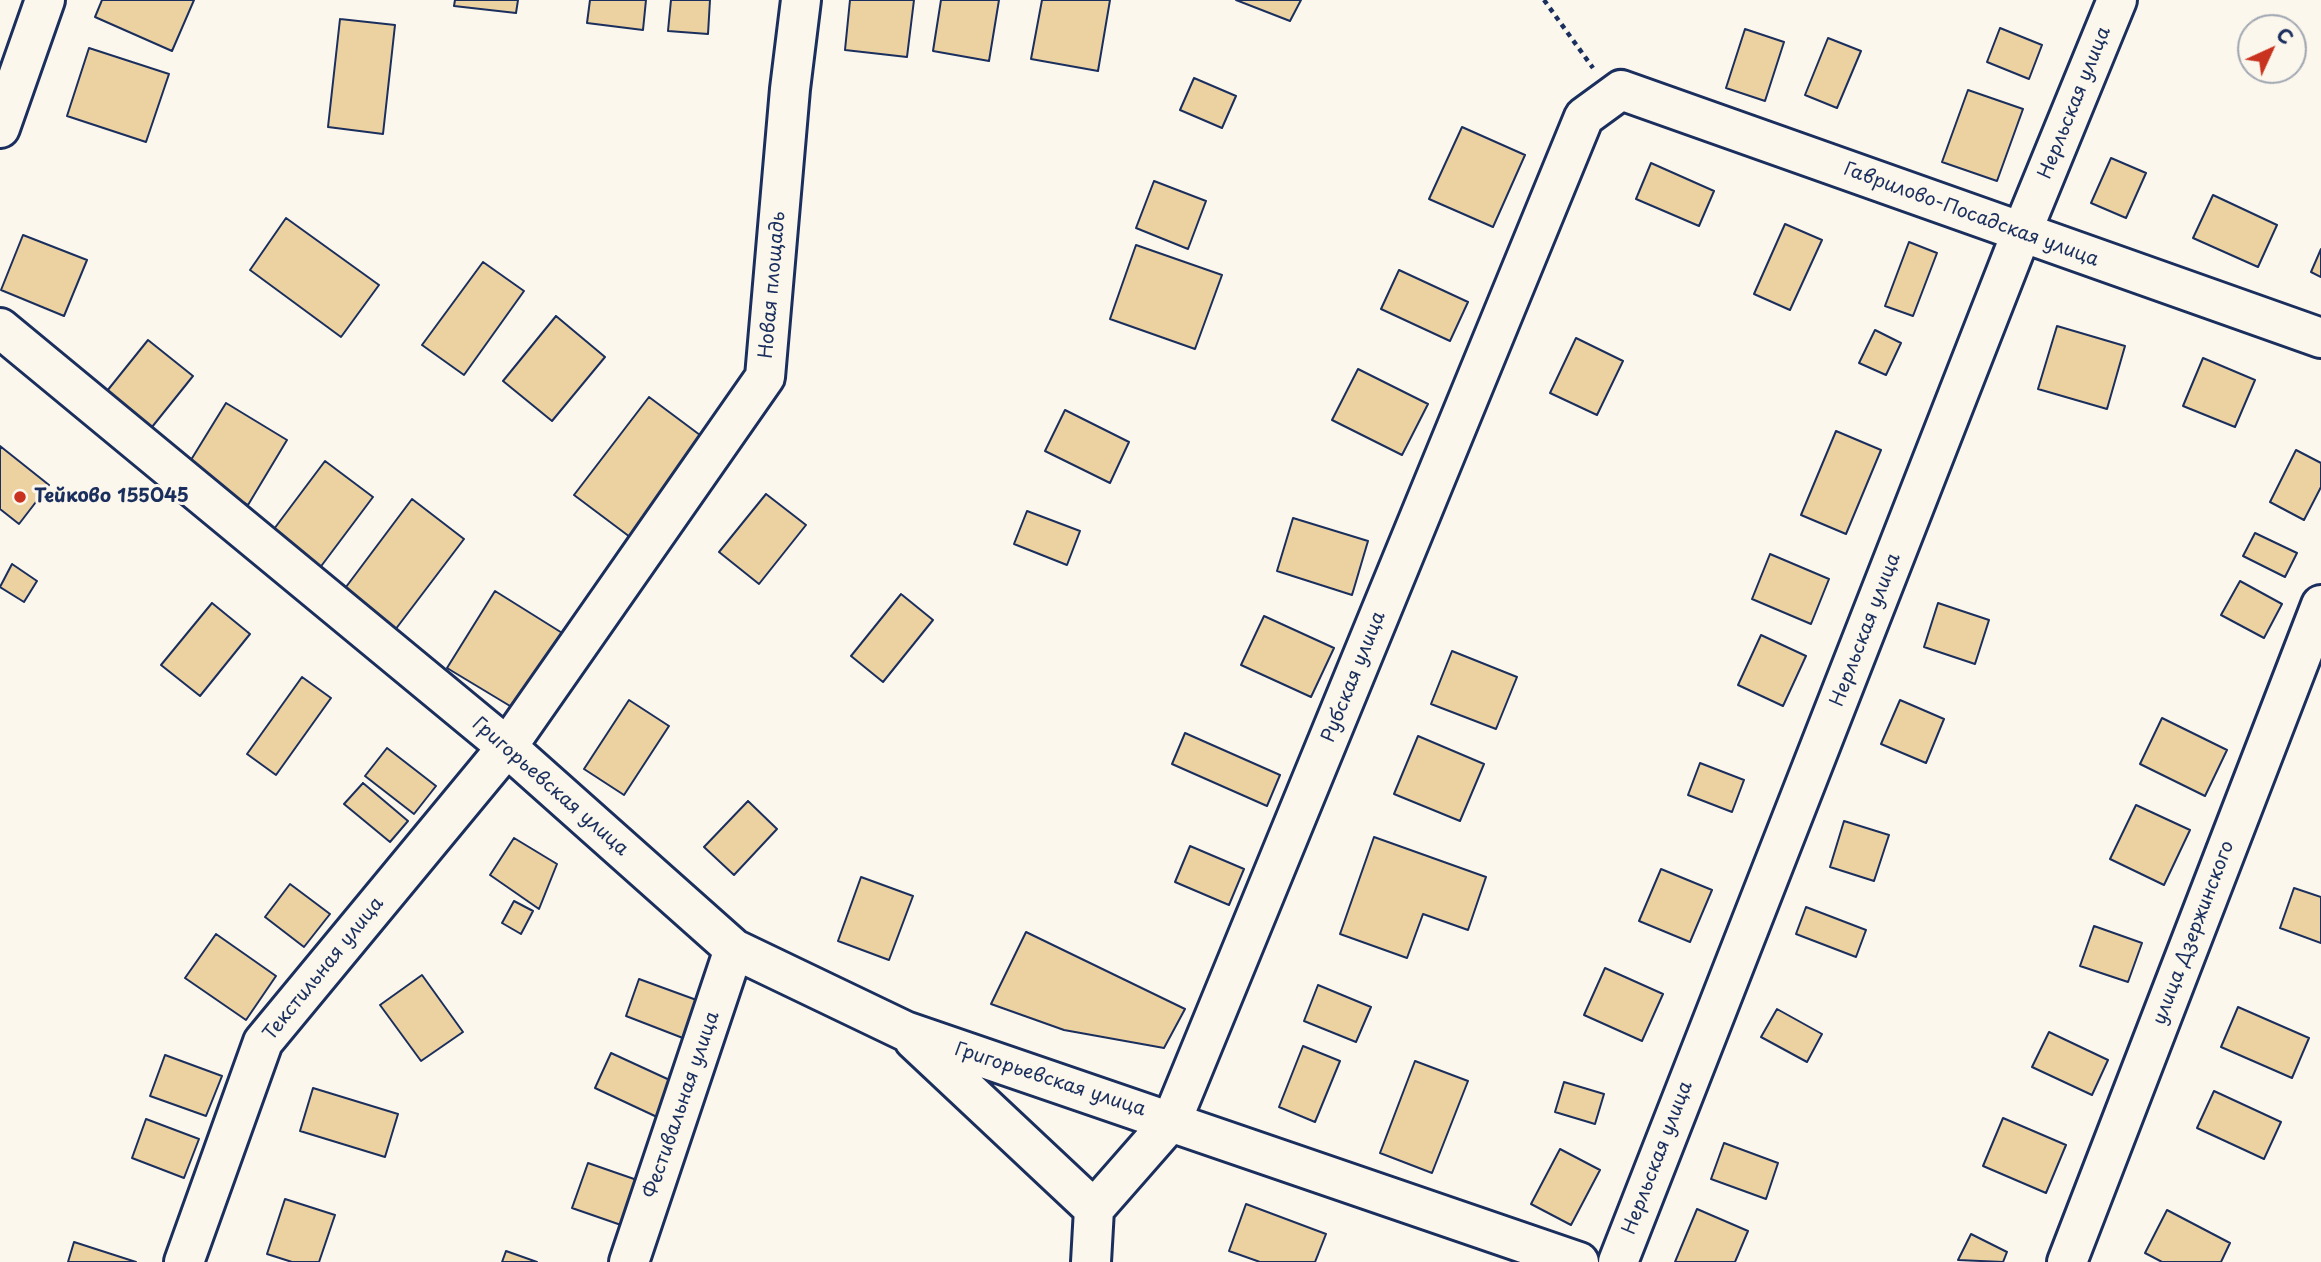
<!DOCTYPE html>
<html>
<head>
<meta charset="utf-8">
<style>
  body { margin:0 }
  #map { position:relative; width:2321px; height:1262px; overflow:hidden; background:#fbf7ec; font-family:"Playpen Sans",sans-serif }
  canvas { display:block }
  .north { position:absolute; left:2237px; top:14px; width:70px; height:70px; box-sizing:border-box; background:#fbf7ec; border:2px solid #a1a7b3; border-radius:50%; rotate:45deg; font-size:19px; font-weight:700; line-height:28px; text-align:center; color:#1b2f5e }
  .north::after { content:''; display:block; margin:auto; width:24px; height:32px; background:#c8321e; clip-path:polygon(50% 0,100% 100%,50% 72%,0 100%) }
</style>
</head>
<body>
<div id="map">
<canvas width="2321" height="1262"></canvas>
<div class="north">С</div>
</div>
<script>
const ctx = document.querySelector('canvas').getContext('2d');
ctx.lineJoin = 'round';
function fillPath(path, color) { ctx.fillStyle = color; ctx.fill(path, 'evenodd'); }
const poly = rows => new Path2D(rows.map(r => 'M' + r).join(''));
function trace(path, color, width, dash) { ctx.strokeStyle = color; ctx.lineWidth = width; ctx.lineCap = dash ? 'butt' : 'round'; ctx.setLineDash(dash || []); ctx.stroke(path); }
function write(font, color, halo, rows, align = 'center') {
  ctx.font = font + ' "Playpen Sans",sans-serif'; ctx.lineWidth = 6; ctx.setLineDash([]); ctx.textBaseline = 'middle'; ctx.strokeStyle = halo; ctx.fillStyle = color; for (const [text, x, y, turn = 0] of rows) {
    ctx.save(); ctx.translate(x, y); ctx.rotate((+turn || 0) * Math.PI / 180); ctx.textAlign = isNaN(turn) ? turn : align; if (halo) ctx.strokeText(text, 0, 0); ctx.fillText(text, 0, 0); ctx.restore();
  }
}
const building = poly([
  [102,0,194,0,172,51,95,17,102,0],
  [455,0,518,0,516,13,454,6,455,0],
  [590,0,646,0,643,30,587,23,590,0],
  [671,0,710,0,708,34,668,31,671,0],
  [850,0,914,0,907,57,845,50,850,0],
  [941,0,999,0,989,61,933,51,941,0],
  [1042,0,1110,0,1098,71,1031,59,1042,0],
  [1236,0,1301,0,1290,21,1236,0],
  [340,19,395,25,383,134,328,127,340,19],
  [2000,28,2042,45,2029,79,1987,62,2000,28],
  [1745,29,1784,42,1765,101,1726,88,1745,29],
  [1828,38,1861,51,1837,108,1805,95,1828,38],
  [89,48,169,74,146,142,67,116,89,48],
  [1194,78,1236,96,1222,128,1180,110,1194,78],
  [1968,90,2023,109,1997,181,1942,162,1968,90],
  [1462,127,1525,155,1493,227,1429,199,1462,127],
  [2111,158,2146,173,2126,218,2091,203,2111,158],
  [1651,163,1714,191,1699,226,1636,199,1651,163],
  [1154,181,1206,201,1188,249,1136,228,1154,181],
  [2213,195,2277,225,2258,267,2193,238,2213,195],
  [286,218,379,285,341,337,250,270,286,218],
  [1785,224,1822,240,1790,310,1754,294,1785,224],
  [23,235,87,260,64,316,1,290,23,235],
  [1909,242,1937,253,1913,316,1885,306,1909,242],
  [1136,245,1222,275,1195,349,1110,319,1136,245],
  [2321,249,2321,277,2311,272,2321,249],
  [483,262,524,291,464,375,422,345,483,262],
  [1399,270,1468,302,1450,341,1381,309,1399,270],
  [556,316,605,357,552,421,503,381,556,316],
  [2057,326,2125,346,2107,409,2038,389,2057,326],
  [1875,330,1901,343,1886,375,1859,363,1875,330],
  [1576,338,1623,361,1597,415,1550,393,1576,338],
  [148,340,193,376,148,432,103,396,148,340],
  [2203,358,2255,380,2235,427,2183,406,2203,358],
  [1358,369,1428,404,1402,455,1332,420,1358,369],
  [649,397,708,441,634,540,574,495,649,397],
  [226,403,287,440,248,505,186,468,226,403],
  [1065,410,1129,442,1110,483,1045,451,1065,410],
  [1836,431,1881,450,1846,534,1801,515,1836,431],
  [0,446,49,485,19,524,0,509,0,446],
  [2296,450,2321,463,2321,487,2304,520,2270,502,2296,450],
  [325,461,373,497,319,569,271,533,325,461],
  [766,494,806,525,759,584,719,552,766,494],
  [412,499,464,539,395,630,343,591,412,499],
  [1027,511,1080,531,1067,565,1014,544,1027,511],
  [1293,518,1368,541,1352,595,1277,571,1293,518],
  [2255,533,2297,553,2285,577,2243,556,2255,533],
  [1770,554,1829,579,1811,624,1752,599,1770,554],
  [12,564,37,581,24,602,0,587,12,564],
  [2240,581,2282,604,2264,638,2221,615,2240,581],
  [495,591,567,636,520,712,447,668,495,591],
  [901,594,933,620,883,682,851,656,901,594],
  [212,603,250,634,200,696,161,665,212,603],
  [1938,603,1989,620,1975,664,1924,647,1938,603],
  [1264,616,1334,648,1311,697,1241,665,1264,616],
  [1761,635,1806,656,1783,706,1738,685,1761,635],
  [1452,651,1517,677,1496,729,1431,704,1452,651],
  [302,677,331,698,276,775,247,754,302,677],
  [629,700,669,726,624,795,584,769,629,700],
  [1900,700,1944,719,1926,763,1881,744,1900,700],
  [2162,718,2227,750,2205,796,2140,764,2162,718],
  [1185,733,1280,775,1267,806,1172,764,1185,733],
  [1418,736,1484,764,1460,821,1394,794,1418,736],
  [387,748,436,786,414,814,365,776,387,748],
  [1700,763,1744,780,1732,812,1688,795,1700,763],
  [363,783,408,821,390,842,344,804,363,783],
  [748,801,777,829,734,875,704,847,748,801],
  [2136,805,2190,830,2164,885,2110,859,2136,805],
  [1844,821,1889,835,1874,881,1830,867,1844,821],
  [1374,837,1486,877,1468,930,1423,914,1407,958,1340,934,1374,837],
  [514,838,557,864,539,909,490,875,514,838],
  [1190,846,1244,869,1229,905,1175,882,1190,846],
  [1661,869,1712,890,1690,942,1639,921,1661,869],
  [861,877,913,896,889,960,838,941,861,877],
  [290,884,330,914,304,947,265,917,290,884],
  [2294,888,2321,897,2321,943,2280,928,2294,888],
  [514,901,533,911,521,934,502,923,514,901],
  [1806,907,1866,930,1856,957,1796,934,1806,907],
  [2094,926,2142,943,2128,982,2080,966,2094,926],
  [1026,932,1185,1009,1164,1048,1064,1030,991,1004,1026,932],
  [216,934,276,976,246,1020,185,978,216,934],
  [1605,968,1663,994,1642,1041,1584,1015,1605,968],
  [422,975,463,1032,421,1061,380,1005,422,975],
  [639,979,702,1002,688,1040,626,1016,639,979],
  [1318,985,1371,1007,1356,1042,1304,1021,1318,985],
  [2238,1007,2309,1038,2292,1078,2221,1047,2238,1007],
  [1777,1009,1822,1034,1807,1062,1761,1037,1777,1009],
  [2049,1032,2108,1060,2092,1095,2032,1067,2049,1032],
  [1303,1046,1340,1061,1315,1122,1279,1107,1303,1046],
  [611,1053,674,1082,657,1117,595,1088,611,1053],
  [165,1055,222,1076,206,1116,150,1096,165,1055],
  [1415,1061,1468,1081,1432,1173,1380,1153,1415,1061],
  [1564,1082,1604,1094,1595,1124,1555,1112,1564,1082],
  [313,1088,398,1114,385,1157,300,1131,313,1088],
  [2214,1091,2281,1122,2264,1159,2197,1128,2214,1091],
  [2003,1118,2066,1145,2046,1193,1983,1166,2003,1118],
  [146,1119,199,1139,184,1178,132,1158,146,1119],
  [1724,1143,1778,1163,1766,1199,1711,1179,1724,1143],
  [1560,1149,1600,1170,1571,1225,1531,1204,1560,1149],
  [588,1163,637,1180,621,1225,572,1208,588,1163],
  [285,1199,335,1215,319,1262,292,1262,267,1254,285,1199],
  [1246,1204,1326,1234,1315,1262,1260,1262,1229,1251,1246,1204],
  [1697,1209,1748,1231,1735,1262,1675,1262,1697,1209],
  [2167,1210,2230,1243,2221,1262,2162,1262,2145,1253,2167,1210],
  [1971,1234,2007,1252,2003,1262,1958,1260,1971,1234],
  [74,1242,136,1262,68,1262,74,1242],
  [506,1251,537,1262,502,1262,506,1251]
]);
fillPath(building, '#ecd2a1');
trace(building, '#1b2f5e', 2);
const minor = poly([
  [0,128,45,0],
  [0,328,507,747,734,949,905,1031,1579,1262],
  [914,1040,1094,1209],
  [184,1262,263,1042,507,747,765,377,790,89,801,0],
  [629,1262,734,949],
  [1091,1262,1094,1209,1172,1120,1584,117,1621,90,2321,338],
  [1618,1262,2021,234,2117,0],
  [2067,1262,2321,605]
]);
trace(minor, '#1b2f5e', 44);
trace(poly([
  [1544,0,1593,68]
]), '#1b2f5e', 4.5, [5, 5]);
trace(minor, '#fbf7ec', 38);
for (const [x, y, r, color] of [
  [20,497,7,"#c8321e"]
]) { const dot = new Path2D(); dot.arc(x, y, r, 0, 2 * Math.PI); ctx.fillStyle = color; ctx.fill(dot); trace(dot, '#fbf7ec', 2.5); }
write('19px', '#1b2f5e', '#fbf7ec', [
  ["Нерльская улица",2075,103,-68],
  ["Гаврилово-Посадская улица",1971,215,20],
  ["Новая площадь",773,285,-85],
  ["Нерльская улица",1866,630,-69],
  ["Рубская улица",1354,677,-68],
  ["Григорьевская улица",550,787,41],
  ["улица Дзержинского",2194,933,-69],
  ["Текстильная улица",324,969,-51],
  ["Григорьевская улица",1050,1080,18],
  ["Фестивальная улица",682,1105,-71],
  ["Нерльская улица",1658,1158,-69]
]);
write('bold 19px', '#1b2f5e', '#fbf7ec', [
  ["Тейково 155045",34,497]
], 'left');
</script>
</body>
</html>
